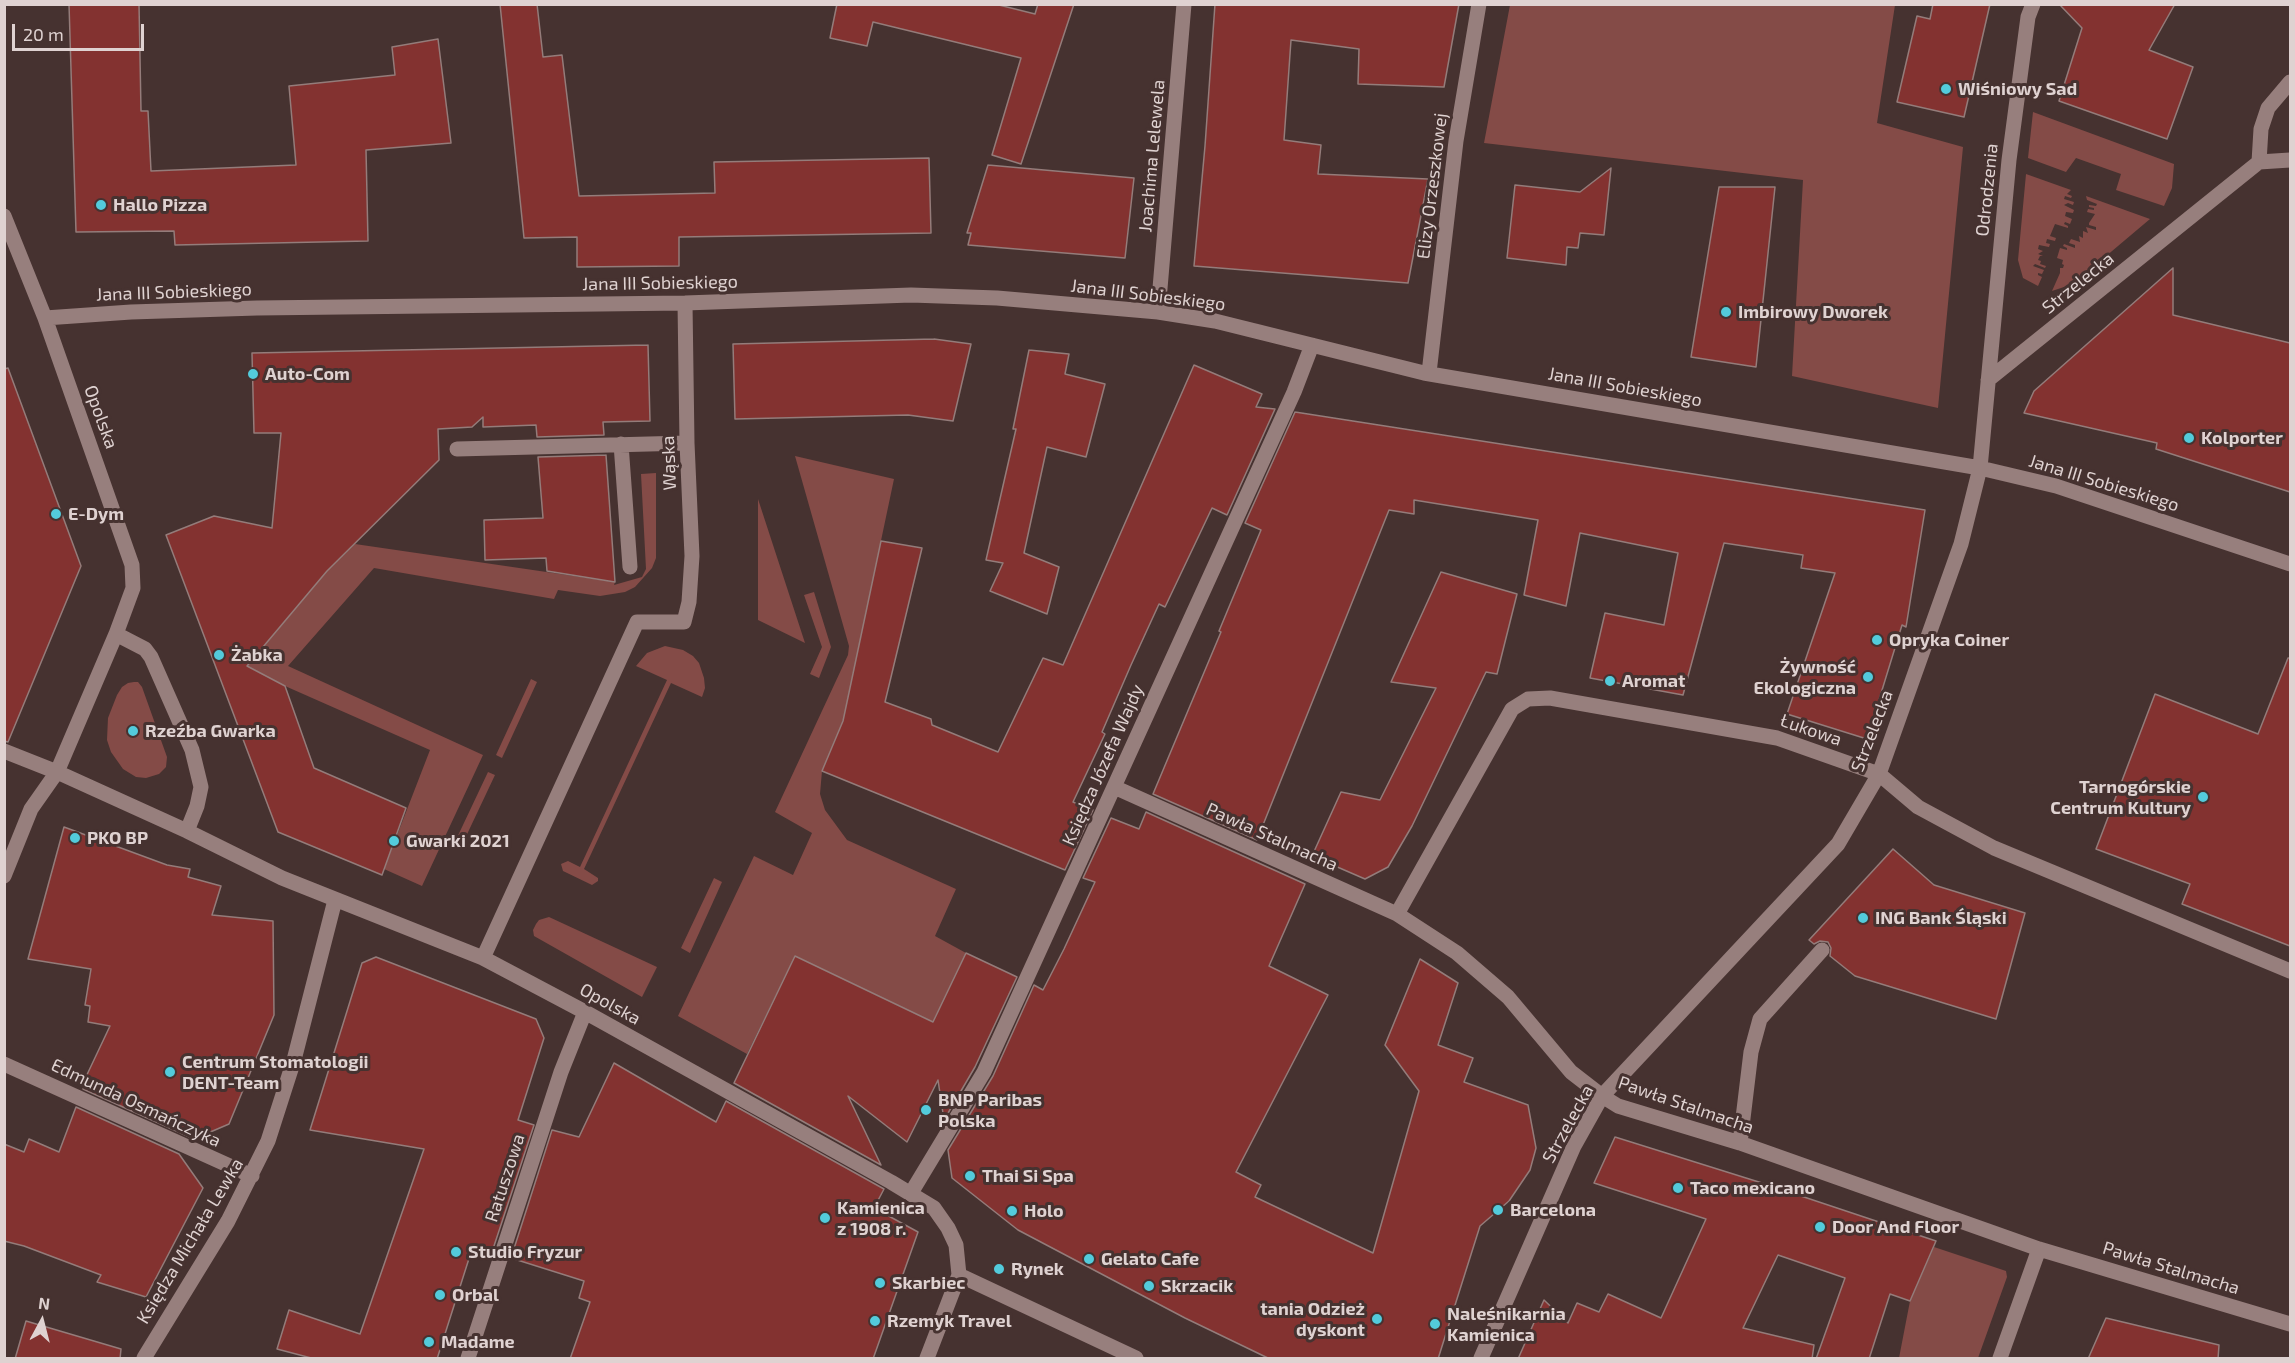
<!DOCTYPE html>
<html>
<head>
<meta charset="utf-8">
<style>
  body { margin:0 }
  #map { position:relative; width:2295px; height:1363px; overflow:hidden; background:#463230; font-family:"Exo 2",sans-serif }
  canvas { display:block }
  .frame { position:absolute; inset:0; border:6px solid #dfd2d1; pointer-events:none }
  .north { position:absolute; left:12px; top:1291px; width:60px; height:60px; -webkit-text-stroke:4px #463230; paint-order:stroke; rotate:7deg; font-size:16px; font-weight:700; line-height:24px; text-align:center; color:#dfd2d1 }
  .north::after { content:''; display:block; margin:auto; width:21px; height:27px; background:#dfd2d1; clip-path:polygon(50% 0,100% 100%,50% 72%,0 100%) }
  .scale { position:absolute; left:12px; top:24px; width:132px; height:27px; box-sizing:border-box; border:3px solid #dfd2d1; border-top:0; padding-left:8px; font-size:18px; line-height:21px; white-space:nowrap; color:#dfd2d1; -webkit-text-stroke:4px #463230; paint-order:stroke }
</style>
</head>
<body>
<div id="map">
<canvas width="2295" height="1363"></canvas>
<div class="frame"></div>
<div class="north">N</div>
<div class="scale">20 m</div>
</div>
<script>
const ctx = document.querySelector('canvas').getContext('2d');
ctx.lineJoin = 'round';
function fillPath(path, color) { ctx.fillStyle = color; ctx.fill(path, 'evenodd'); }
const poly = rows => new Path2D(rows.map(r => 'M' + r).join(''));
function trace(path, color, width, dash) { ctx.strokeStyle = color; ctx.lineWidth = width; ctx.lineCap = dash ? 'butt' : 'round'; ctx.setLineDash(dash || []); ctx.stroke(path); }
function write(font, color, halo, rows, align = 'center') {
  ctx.font = font + ' "Exo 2",sans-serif'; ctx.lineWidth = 6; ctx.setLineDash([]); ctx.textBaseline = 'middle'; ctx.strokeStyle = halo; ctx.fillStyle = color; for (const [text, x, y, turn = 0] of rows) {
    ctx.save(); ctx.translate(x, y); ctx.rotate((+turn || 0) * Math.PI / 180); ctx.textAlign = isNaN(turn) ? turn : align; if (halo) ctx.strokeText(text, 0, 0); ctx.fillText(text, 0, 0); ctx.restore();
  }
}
fillPath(poly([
  [1510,5,1895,5,1877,123,1963,147,1938,408,1792,376,1803,180,1484,143],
  [2033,112,2174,164,2172,188,2164,206,2116,190,2121,174,2076,158,2066,172,2028,158],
  [2026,174,2071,190,2067,194,2072,196,2071,198,2065,196,2064,199,2074,202,2073,205,2068,203,2064,205,2074,210,2073,213,2066,212,2065,216,2072,219,2070,224,2065,222,2064,224,2068,226,2068,228,2055,224,2050,236,2056,238,2055,241,2047,239,2046,243,2050,244,2049,247,2039,245,2038,249,2043,251,2038,254,2043,256,2040,256,2038,260,2041,261,2040,264,2046,266,2045,268,2035,264,2033,266,2044,270,2042,274,2038,273,2038,275,2042,277,2038,286,2023,278,2018,260],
  [2086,196,2150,219,2086,273,2067,286,2052,291,2060,273,2060,268,2063,268,2064,265,2062,264,2063,260,2057,258,2060,248,2067,250,2067,248,2063,246,2064,244,2075,248,2075,245,2069,243,2071,239,2080,242,2079,236,2083,238,2083,231,2088,233,2086,227,2096,230,2096,227,2089,225,2089,223,2095,214,2087,212,2088,209,2094,210,2094,208,2089,207,2089,205,2096,206,2097,204,2087,200],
  [795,456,894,479,843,721,822,771,820,794,825,810,847,840,956,889,935,936,966,953,933,1022,795,956,747,1054,678,1016,754,856,793,875,812,833,775,812,848,655,849,646],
  [656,473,656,558,652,568,635,587,625,592,600,596,558,590,554,599,374,568,288,666,483,755,422,886,384,869,430,750,285,686,247,666,327,571,355,544,615,582,614,585,642,577,646,569,641,474],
  [758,499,805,643,758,620],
  [814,592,831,647,819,678,810,674,822,647,804,595],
  [665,646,683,650,693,656,699,663,704,678,705,688,702,697,671,683,584,869,598,878,598,881,592,885,563,871,561,864,568,861,580,867,667,680,636,666,647,653],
  [531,679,537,682,502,758,496,755],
  [134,682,138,682,142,687,167,757,166,767,159,774,146,778,136,777,123,769,111,752,107,740,108,718,117,695,122,687,128,683],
  [488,772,495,775,461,847,454,844],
  [714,878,722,882,690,953,681,948],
  [549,917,657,967,642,997,534,936,533,930,536,924,539,920],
  [1934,1247,2006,1271,2007,1277,1978,1358,1899,1358,1910,1301]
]), '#844b47');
const building = poly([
  [69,4,139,4,141,111,148,111,151,171,296,165,289,86,395,75,392,47,438,39,451,143,366,150,368,241,175,245,174,231,76,232,69,4],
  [500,4,537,4,543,57,562,55,579,196,715,193,714,162,929,158,931,233,679,237,679,266,577,267,577,237,524,238,500,4],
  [837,4,995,4,1035,14,1038,4,1074,4,1021,164,992,155,1021,58,873,22,867,46,830,38,837,4],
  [1215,4,1459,4,1444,87,1358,84,1359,49,1291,40,1284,140,1321,145,1318,174,1428,179,1408,283,1194,266,1205,146,1215,4],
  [1933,4,1990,4,1964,117,1897,102,1917,16,1930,19,1933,4],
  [2059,4,2175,4,2149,50,2193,67,2167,139,2059,101,2082,28,2059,4],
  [988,165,1134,178,1125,258,968,245,971,233,967,233,988,165],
  [1611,168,1604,235,1580,233,1578,248,1567,247,1566,265,1507,258,1515,185,1580,192,1611,168],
  [1719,187,1775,187,1756,367,1691,357,1719,187],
  [2173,268,2173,315,2290,343,2290,492,2156,449,2157,443,2024,413,2034,391,2173,268],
  [934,339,971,344,953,421,908,415,735,419,733,344,934,339],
  [648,345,650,421,603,422,604,435,537,437,536,425,483,427,483,417,472,427,438,429,439,460,327,571,247,666,285,686,314,768,406,808,382,875,278,832,166,535,214,516,272,528,281,433,254,433,252,353,648,345],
  [1029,350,1069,354,1065,374,1105,384,1086,457,1047,447,1024,553,1059,567,1047,614,990,591,1003,563,986,560,1016,429,1013,429,1029,350],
  [1194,365,1262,394,1256,407,1275,409,1227,515,1212,508,1165,607,1159,604,1131,665,1102,732,1105,734,1073,802,1093,810,1065,870,822,771,843,721,881,541,922,548,885,702,931,719,932,725,998,752,1043,658,1063,665,1194,365],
  [8,368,81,566,8,742,4,741,4,369,8,368],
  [1295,412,1925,510,1906,627,1902,625,1867,739,1787,714,1835,573,1801,568,1803,555,1724,543,1683,695,1590,678,1605,613,1664,625,1678,553,1580,533,1566,606,1524,595,1538,520,1414,500,1414,514,1389,510,1257,840,1153,794,1221,632,1219,631,1261,530,1245,523,1295,412],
  [606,455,615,582,547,571,546,558,485,560,484,520,543,518,538,457,606,455],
  [1441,572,1517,594,1497,674,1486,672,1412,826,1388,867,1365,879,1312,856,1341,792,1380,800,1436,688,1391,682,1441,572],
  [2288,658,2290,658,2290,946,2182,904,2190,884,2096,849,2155,694,2258,734,2288,658],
  [1146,812,1305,884,1269,966,1328,995,1236,1172,1261,1185,1255,1197,1373,1253,1419,1091,1385,1045,1420,959,1458,983,1438,1045,1473,1058,1464,1082,1528,1105,1536,1148,1530,1170,1509,1201,1480,1226,1438,1359,1270,1359,1185,1318,1018,1230,952,1178,948,1150,993,1076,1034,985,1043,990,1064,949,1095,882,1083,878,1111,818,1139,829,1146,812],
  [64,827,167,865,190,869,188,877,221,886,212,915,273,921,274,1015,229,1124,194,1139,83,1089,86,1082,84,1081,110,1026,88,1022,90,1006,85,1005,91,969,28,959,64,827],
  [1893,849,1934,885,2025,913,1996,1019,1855,976,1830,956,1831,948,1828,942,1820,941,1814,944,1809,940,1893,849],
  [966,953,1017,977,975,1067,944,1120,938,1080,907,1142,848,1096,881,1165,734,1083,795,956,933,1022,966,953],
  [376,957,536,1019,544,1038,518,1120,534,1125,492,1252,473,1246,437,1359,315,1359,277,1349,289,1310,360,1334,424,1149,310,1130,362,963,376,957],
  [614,1063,716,1122,726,1101,884,1189,874,1208,918,1232,873,1359,570,1359,590,1302,579,1298,584,1281,511,1258,552,1130,579,1137,614,1063],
  [76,1107,179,1154,203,1188,146,1297,97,1282,101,1275,24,1246,4,1241,4,1144,24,1152,29,1139,59,1152,76,1107],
  [1615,1137,1762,1183,1936,1241,1910,1301,1890,1294,1869,1359,1816,1359,1845,1278,1778,1255,1743,1328,1814,1345,1812,1359,1518,1359,1544,1300,1568,1323,1577,1303,1599,1312,1608,1294,1661,1318,1706,1219,1594,1183,1615,1137],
  [2106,1318,2219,1345,2218,1359,2088,1359,2106,1318],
  [26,1321,121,1349,120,1359,15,1359,26,1321]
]);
fillPath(building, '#833230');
trace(building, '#947c7a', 1.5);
trace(poly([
  [2259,162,2261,129,2268,108,2290,82],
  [4,216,45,318,132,565,133,588,116,634],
  [1158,312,1184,4],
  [45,318,131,312,257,308,685,303,911,295,997,298,1158,312,1215,321,1424,373,1980,468,2056,486,2290,564],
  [1429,373,1456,141,1479,4],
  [1988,380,2259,162,2290,160],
  [621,444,630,567],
  [457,449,687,443],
  [4,751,57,772,31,809,4,876],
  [1114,787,1397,914,1457,953,1508,997,1571,1072,1602,1096,1618,1106,1740,1143,2039,1249,2290,1324],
  [187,831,197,806,201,787,192,750,151,657,145,649,116,634,57,772,187,831,282,878,483,958,585,1012,891,1182,934,1208,948,1228,956,1245,959,1275,927,1358],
  [1397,914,1512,709,1528,699,1550,698,1777,738,1879,774,1918,807,1994,848,2290,971],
  [483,958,637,622,684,622,689,602,692,556,687,443,685,303],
  [4,1064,252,1176],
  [1740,1143,1751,1052,1760,1019,1822,950],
  [911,1193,984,1072,1294,392,1312,345],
  [959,1275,1136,1358],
  [144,1358,228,1221,268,1141,294,1060,335,900],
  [468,1358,561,1072,585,1012],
  [1481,1358,1574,1146,1602,1096,1838,844,1879,774,1961,544,1980,468,2009,160,2028,17,2033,4],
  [2000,1358,2039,1249]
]), '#977f7d', 15);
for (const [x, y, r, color] of [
  [1946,89,6,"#53cbdb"],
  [101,205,6,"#53cbdb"],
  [1726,312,6,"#53cbdb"],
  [253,374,6,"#53cbdb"],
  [2189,438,6,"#53cbdb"],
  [56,514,6,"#53cbdb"],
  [1877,640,6,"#53cbdb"],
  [219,655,6,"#53cbdb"],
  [1868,677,6,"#53cbdb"],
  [1610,681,6,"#53cbdb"],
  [133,731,6,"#53cbdb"],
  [2203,797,6,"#53cbdb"],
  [75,838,6,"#53cbdb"],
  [394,841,6,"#53cbdb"],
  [1863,918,6,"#53cbdb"],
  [170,1072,6,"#53cbdb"],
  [926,1110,6,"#53cbdb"],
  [970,1176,6,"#53cbdb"],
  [1678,1188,6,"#53cbdb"],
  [1498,1210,6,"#53cbdb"],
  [1012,1211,6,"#53cbdb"],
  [825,1218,6,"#53cbdb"],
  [1820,1227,6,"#53cbdb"],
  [456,1252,6,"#53cbdb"],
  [1089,1259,6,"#53cbdb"],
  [999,1269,6,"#53cbdb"],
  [880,1283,6,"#53cbdb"],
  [1149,1286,6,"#53cbdb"],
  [440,1295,6,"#53cbdb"],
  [1377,1319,6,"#53cbdb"],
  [875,1321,6,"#53cbdb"],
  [1435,1324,6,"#53cbdb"],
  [429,1342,6,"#53cbdb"]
]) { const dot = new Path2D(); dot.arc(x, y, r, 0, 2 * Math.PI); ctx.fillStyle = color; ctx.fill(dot); trace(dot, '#463230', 2); }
write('bold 18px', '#dfd2d1', '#463230', [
  ["Wiśniowy Sad",1958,89],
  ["Hallo Pizza",113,205],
  ["Imbirowy Dworek",1738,312],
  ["Auto-Com",265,374],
  ["Kolporter",2201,438],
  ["E-Dym",68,514],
  ["Opryka Coiner",1889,640],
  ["Żabka",231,655],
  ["Żywność",1856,667,"right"],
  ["Ekologiczna",1856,688,"right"],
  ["Aromat",1622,681],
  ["Rzeźba Gwarka",145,731],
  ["Tarnogórskie",2191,787,"right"],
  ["Centrum Kultury",2191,808,"right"],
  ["PKO BP",87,838],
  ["Gwarki 2021",406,841],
  ["ING Bank Śląski",1875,918],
  ["Centrum Stomatologii",182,1062],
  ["DENT-Team",182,1083],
  ["BNP Paribas",938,1100],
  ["Polska",938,1121],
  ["Thai Si Spa",982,1176],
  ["Taco mexicano",1690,1188],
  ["Kamienica",837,1208],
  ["z 1908 r.",837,1229],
  ["Barcelona",1510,1210],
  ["Holo",1024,1211],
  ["Door And Floor",1832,1227],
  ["Studio Fryzur",468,1252],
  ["Gelato Cafe",1101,1259],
  ["Rynek",1011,1269],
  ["Skarbiec",892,1283],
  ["Skrzacik",1161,1286],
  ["Orbal",452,1295],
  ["tania Odzież",1365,1309,"right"],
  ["dyskont",1365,1330,"right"],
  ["Naleśnikarnia",1447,1314],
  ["Kamienica",1447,1335],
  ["Rzemyk Travel",887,1321],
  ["Madame",441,1342]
], 'left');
write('18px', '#dfd2d1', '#463230', [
  ["Joachima Lelewela",1152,156,-85],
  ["Elizy Orzeszkowej",1432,186,-83],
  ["Odrodzenia",1987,190,-84],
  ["Jana III Sobieskiego",660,283,-1],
  ["Strzelecka",2078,283,-39],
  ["Jana III Sobieskiego",174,292,-2],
  ["Jana III Sobieskiego",1148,295,7],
  ["Jana III Sobieskiego",1625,387,10],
  ["Opolska",101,417,70],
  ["Wąska",669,463,-92],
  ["Jana III Sobieskiego",2104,483,17],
  ["Łukowa",1811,730,19],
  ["Strzelecka",1872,731,-69],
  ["Księdza Józefa Wajdy",1103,765,-66],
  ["Pawła Stalmacha",1272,837,24],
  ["Opolska",610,1004,29],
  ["Edmunda Osmańczyka",136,1103,25],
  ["Pawła Stalmacha",1686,1105,19],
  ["Strzelecka",1568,1124,-61],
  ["Ratuszowa",505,1178,-72],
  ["Księdza Michała Lewka",190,1241,-59],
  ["Pawła Stalmacha",2171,1268,17]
]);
</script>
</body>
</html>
